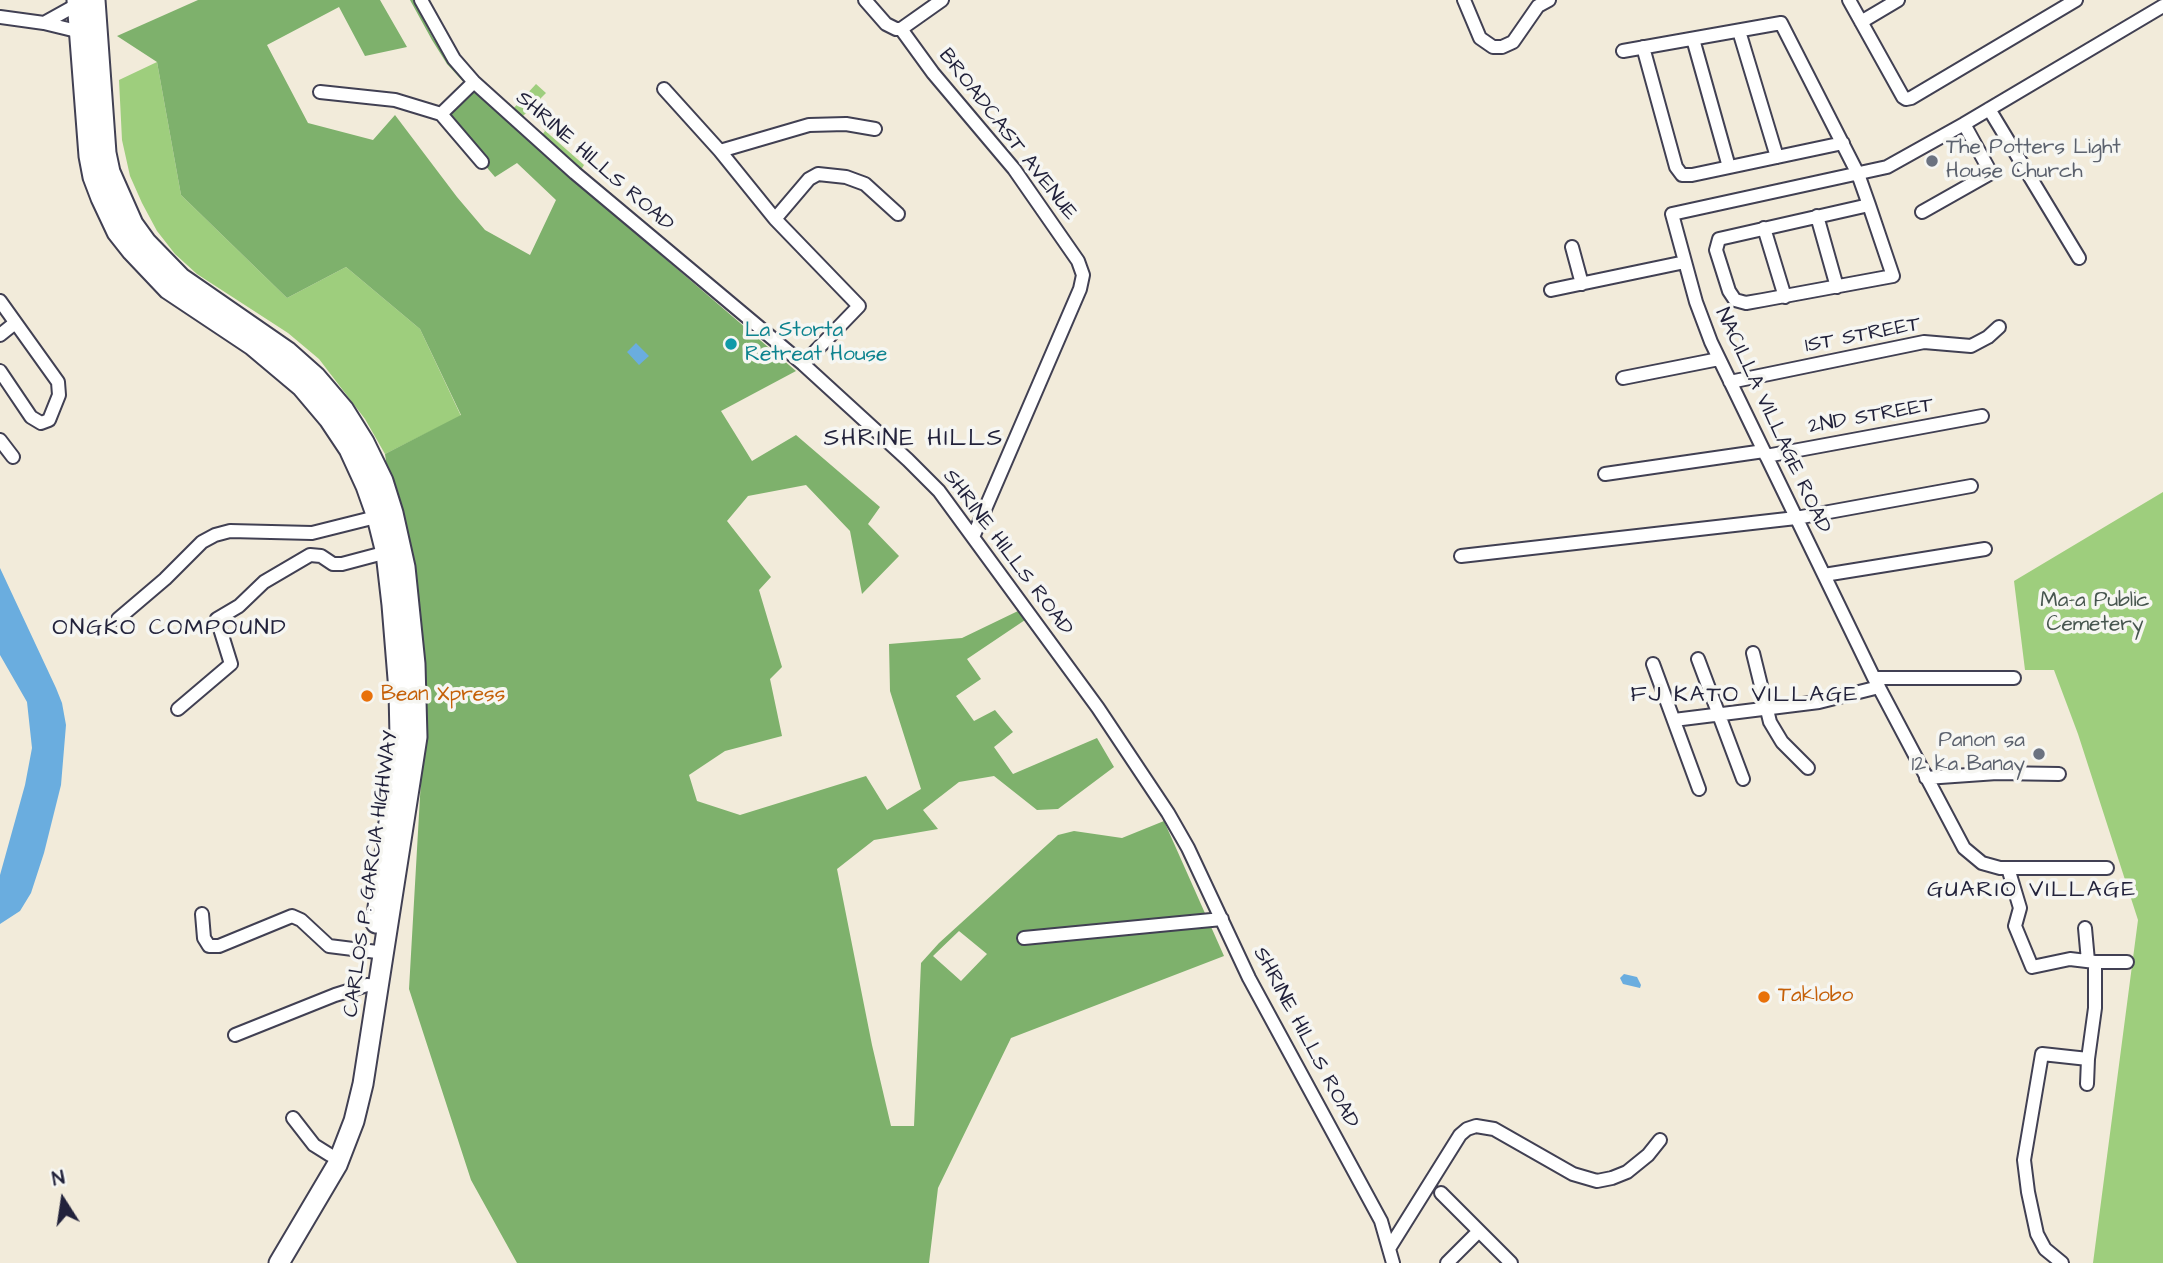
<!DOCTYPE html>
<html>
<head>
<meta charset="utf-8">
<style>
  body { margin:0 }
  #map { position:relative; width:2163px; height:1263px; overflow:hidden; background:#f2ebda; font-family:"Architects Daughter",sans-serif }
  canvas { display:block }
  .north { position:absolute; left:28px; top:1165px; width:70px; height:70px; -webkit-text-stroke:5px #f6f6f2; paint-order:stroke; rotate:348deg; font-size:19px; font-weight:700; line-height:28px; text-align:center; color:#22223b }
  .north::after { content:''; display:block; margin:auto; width:24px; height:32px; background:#22223b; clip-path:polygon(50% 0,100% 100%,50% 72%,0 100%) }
</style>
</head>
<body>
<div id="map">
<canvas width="2163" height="1263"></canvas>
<div class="north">N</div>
</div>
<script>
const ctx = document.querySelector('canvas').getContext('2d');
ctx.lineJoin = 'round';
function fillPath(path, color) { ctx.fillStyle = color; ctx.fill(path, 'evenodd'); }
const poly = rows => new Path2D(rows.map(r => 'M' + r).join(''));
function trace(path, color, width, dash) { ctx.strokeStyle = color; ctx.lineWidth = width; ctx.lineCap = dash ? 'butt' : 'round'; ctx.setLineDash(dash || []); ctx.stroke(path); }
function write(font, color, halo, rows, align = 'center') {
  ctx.font = font + ' "Architects Daughter",sans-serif'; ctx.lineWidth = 7; ctx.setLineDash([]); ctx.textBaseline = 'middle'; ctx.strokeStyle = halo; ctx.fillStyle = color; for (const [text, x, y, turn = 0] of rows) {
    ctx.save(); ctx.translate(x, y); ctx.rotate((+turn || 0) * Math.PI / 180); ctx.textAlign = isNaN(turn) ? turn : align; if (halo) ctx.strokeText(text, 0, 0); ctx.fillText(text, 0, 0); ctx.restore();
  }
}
fillPath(poly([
  [157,62,181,195,287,298,346,267,420,329,461,416,385,454,365,419,319,359,288,333,197,274,175,254,157,231,142,203,130,176,122,140,119,80],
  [536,84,546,93,521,118,512,110],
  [542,128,584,165,581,170,542,135,545,131],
  [2163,492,2163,1263,2093,1263,2138,920,2078,734,2054,670,2025,670,2014,581]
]), '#9ece7d');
fillPath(poly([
  [198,0,380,0,407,47,365,56,339,7,267,45,308,123,373,140,395,115,457,197,485,230,530,255,556,200,517,163,495,177,441,114,468,87,447,64,432,40,410,0,413,0,433,38,453,67,475,91,619,219,796,371,721,411,752,461,796,435,880,507,868,524,899,556,862,594,850,531,806,485,748,496,727,521,771,577,759,590,782,667,770,679,782,736,725,751,689,775,697,801,740,815,866,776,887,810,921,789,890,691,889,644,962,638,1018,611,1025,620,967,659,981,679,956,696,974,721,995,710,1013,732,994,747,1013,774,1097,738,1114,767,1058,809,1037,810,994,776,959,782,923,810,938,829,874,840,837,869,872,1045,891,1126,914,1126,921,963,939,943,1058,835,1074,831,1122,838,1164,821,1224,956,1011,1038,938,1188,929,1263,517,1263,471,1180,409,989,424,727,385,454,461,415,420,329,346,267,287,298,181,195,157,62,117,36],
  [959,931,987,954,961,981,933,956]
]), '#7eb16c');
fillPath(poly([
  [636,343,649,356,639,365,627,352],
  [0,568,56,688,62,703,66,725,61,785,44,853,31,893,20,911,0,924,0,875,25,785,32,748,27,702,0,655],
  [1624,974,1637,977,1641,985,1640,988,1623,984,1620,978]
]), '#6aaddf');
const minor = poly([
  [421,0,454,59,474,82,575,173,803,364,908,460,939,491,1098,708,1168,813,1188,848,1249,978,1381,1221,1393,1263],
  [865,0,886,24,896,29,901,29,942,0],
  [1464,0,1480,38,1493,47,1502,47,1513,42,1538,6,1549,0],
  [1849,0,1903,97,1906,99,1911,98,2076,0],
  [0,17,44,23,85,33],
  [1861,22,1898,0],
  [44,23,80,3],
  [901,29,933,73,1014,169,1078,261,1083,275,1080,289,973,537],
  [1739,31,1777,157],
  [1693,39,1729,167],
  [1643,47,1676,167,1682,175,1692,175,1843,143],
  [1623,51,1781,23,1858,174,1869,205,1893,276,1763,300,1746,303,1735,300,1729,291,1716,250,1719,239,1869,205],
  [664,89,720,151,775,219,859,306,803,364],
  [320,92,395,100,441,114,482,162],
  [1989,109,2079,258],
  [441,114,474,82],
  [720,151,809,125,846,124,875,129],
  [1922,212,1991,173,1964,124],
  [1817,216,1837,287],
  [775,219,809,179,818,174,846,177,865,184,898,214],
  [1764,228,1785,297],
  [1572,247,1582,284],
  [1551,290,1685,262],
  [0,301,58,382,59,395,49,420,41,423,31,417,0,371],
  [0,335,15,323],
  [1623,378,1719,359],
  [1730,382,1924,342,1971,346,1988,337,1999,327],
  [0,440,13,457],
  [1766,456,1982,416],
  [1605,474,1764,451],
  [1461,556,1796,518,1971,486],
  [1824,575,1985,549],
  [118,619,165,579,202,542,215,535,230,531,312,533,384,515],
  [1753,653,1770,722,1782,742,1808,768],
  [1698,659,1743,779],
  [1653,664,1699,789],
  [1874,678,2014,678],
  [178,709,231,664,217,619,239,606,264,582,310,555,321,556,333,564,342,564,391,551],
  [1674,720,1819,702,1879,687],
  [1926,778,1997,773,2059,774],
  [2008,868,2020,908,2015,926,2032,967,2070,959,2095,962,2127,962],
  [2107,868,2000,868,1982,863,1964,848,1874,678,1711,342,1696,302,1672,214,1887,167,1964,124,2163,6],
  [202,914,204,938,209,946,219,946,292,916,301,920,329,946,385,953],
  [2085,928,2088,961],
  [1024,938,1222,919],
  [235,1035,335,995,367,985,379,986],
  [2087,1084,2088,1059],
  [293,1118,314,1145,330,1155],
  [1441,1193,1511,1263],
  [1390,1247,1460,1135,1467,1129,1476,1126,1494,1129,1573,1174,1597,1181,1612,1178,1627,1172,1648,1155,1660,1140],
  [1447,1263,1479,1231],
  [2062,1263,2045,1249,2037,1234,2028,1192,2024,1160,2042,1054,2088,1059,2095,1008,2095,962]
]);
const highway = poly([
  [77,0,89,156,93,177,101,198,117,232,132,251,168,289,252,345,302,387,329,419,349,449,366,486,377,517,386,553,392,605,399,691,400,737,376,923],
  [95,0,106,153,110,172,133,224,146,242,181,278,288,352,315,376,344,410,364,442,383,481,393,513,405,567,415,664,417,737,363,1084,354,1121,337,1165,279,1263]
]);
trace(minor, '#414053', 16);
trace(highway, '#414053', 23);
trace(minor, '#fff', 12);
trace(highway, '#fff', 19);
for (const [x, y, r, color] of [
  [1932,161,7,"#6b7280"],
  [731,344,7,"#0f9aa8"],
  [367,696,7,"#e8710a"],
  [2039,754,7,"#6b7280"],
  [1764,997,7,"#e8710a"]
]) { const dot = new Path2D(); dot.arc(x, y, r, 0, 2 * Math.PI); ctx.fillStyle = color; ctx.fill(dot); trace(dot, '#f6f6f2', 2.5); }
write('21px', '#22223b', '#f6f6f2', [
  ["BROADCAST AVENUE",1007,135,52],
  ["SHRINE HILLS ROAD",594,162,41],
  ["1ST STREET",1863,336,-11],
  ["2ND STREET",1871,417,-10],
  ["NACILLA VILLAGE ROAD",1772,421,65],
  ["SHRINE HILLS ROAD",1007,553,53],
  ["CARLOS P. GARCIA HIGHWAY",372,874,-82],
  ["SHRINE HILLS ROAD",1305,1038,62]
]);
write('21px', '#5b616d', '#f6f6f2', [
  ["The Potters Light",1946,149],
  ["House Church",1946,173],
  ["Panon sa",2025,742,"right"],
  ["12 ka Banay",2025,766,"right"]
], 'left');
write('21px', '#0d838f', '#f6f6f2', [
  ["La Storta",745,332],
  ["Retreat House",745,356]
], 'left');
write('21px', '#47564f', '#f6f6f2', [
  ["Ma-a Public",2095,602],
  ["Cemetery",2095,626]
]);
write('21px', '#c56008', '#f6f6f2', [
  ["Bean Xpress",381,696],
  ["Taklobo",1778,997]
], 'left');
ctx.letterSpacing = '2px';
write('23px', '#22223b', '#f6f6f2', [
  ["ONGKO COMPOUND",170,629],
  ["FJ KATO VILLAGE",1745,696],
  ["GUARIO VILLAGE",2032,891]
]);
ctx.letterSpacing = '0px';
ctx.letterSpacing = '2px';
write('24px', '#22223b', '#f6f6f2', [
  ["SHRINE HILLS",914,440]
]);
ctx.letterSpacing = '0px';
</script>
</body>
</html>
